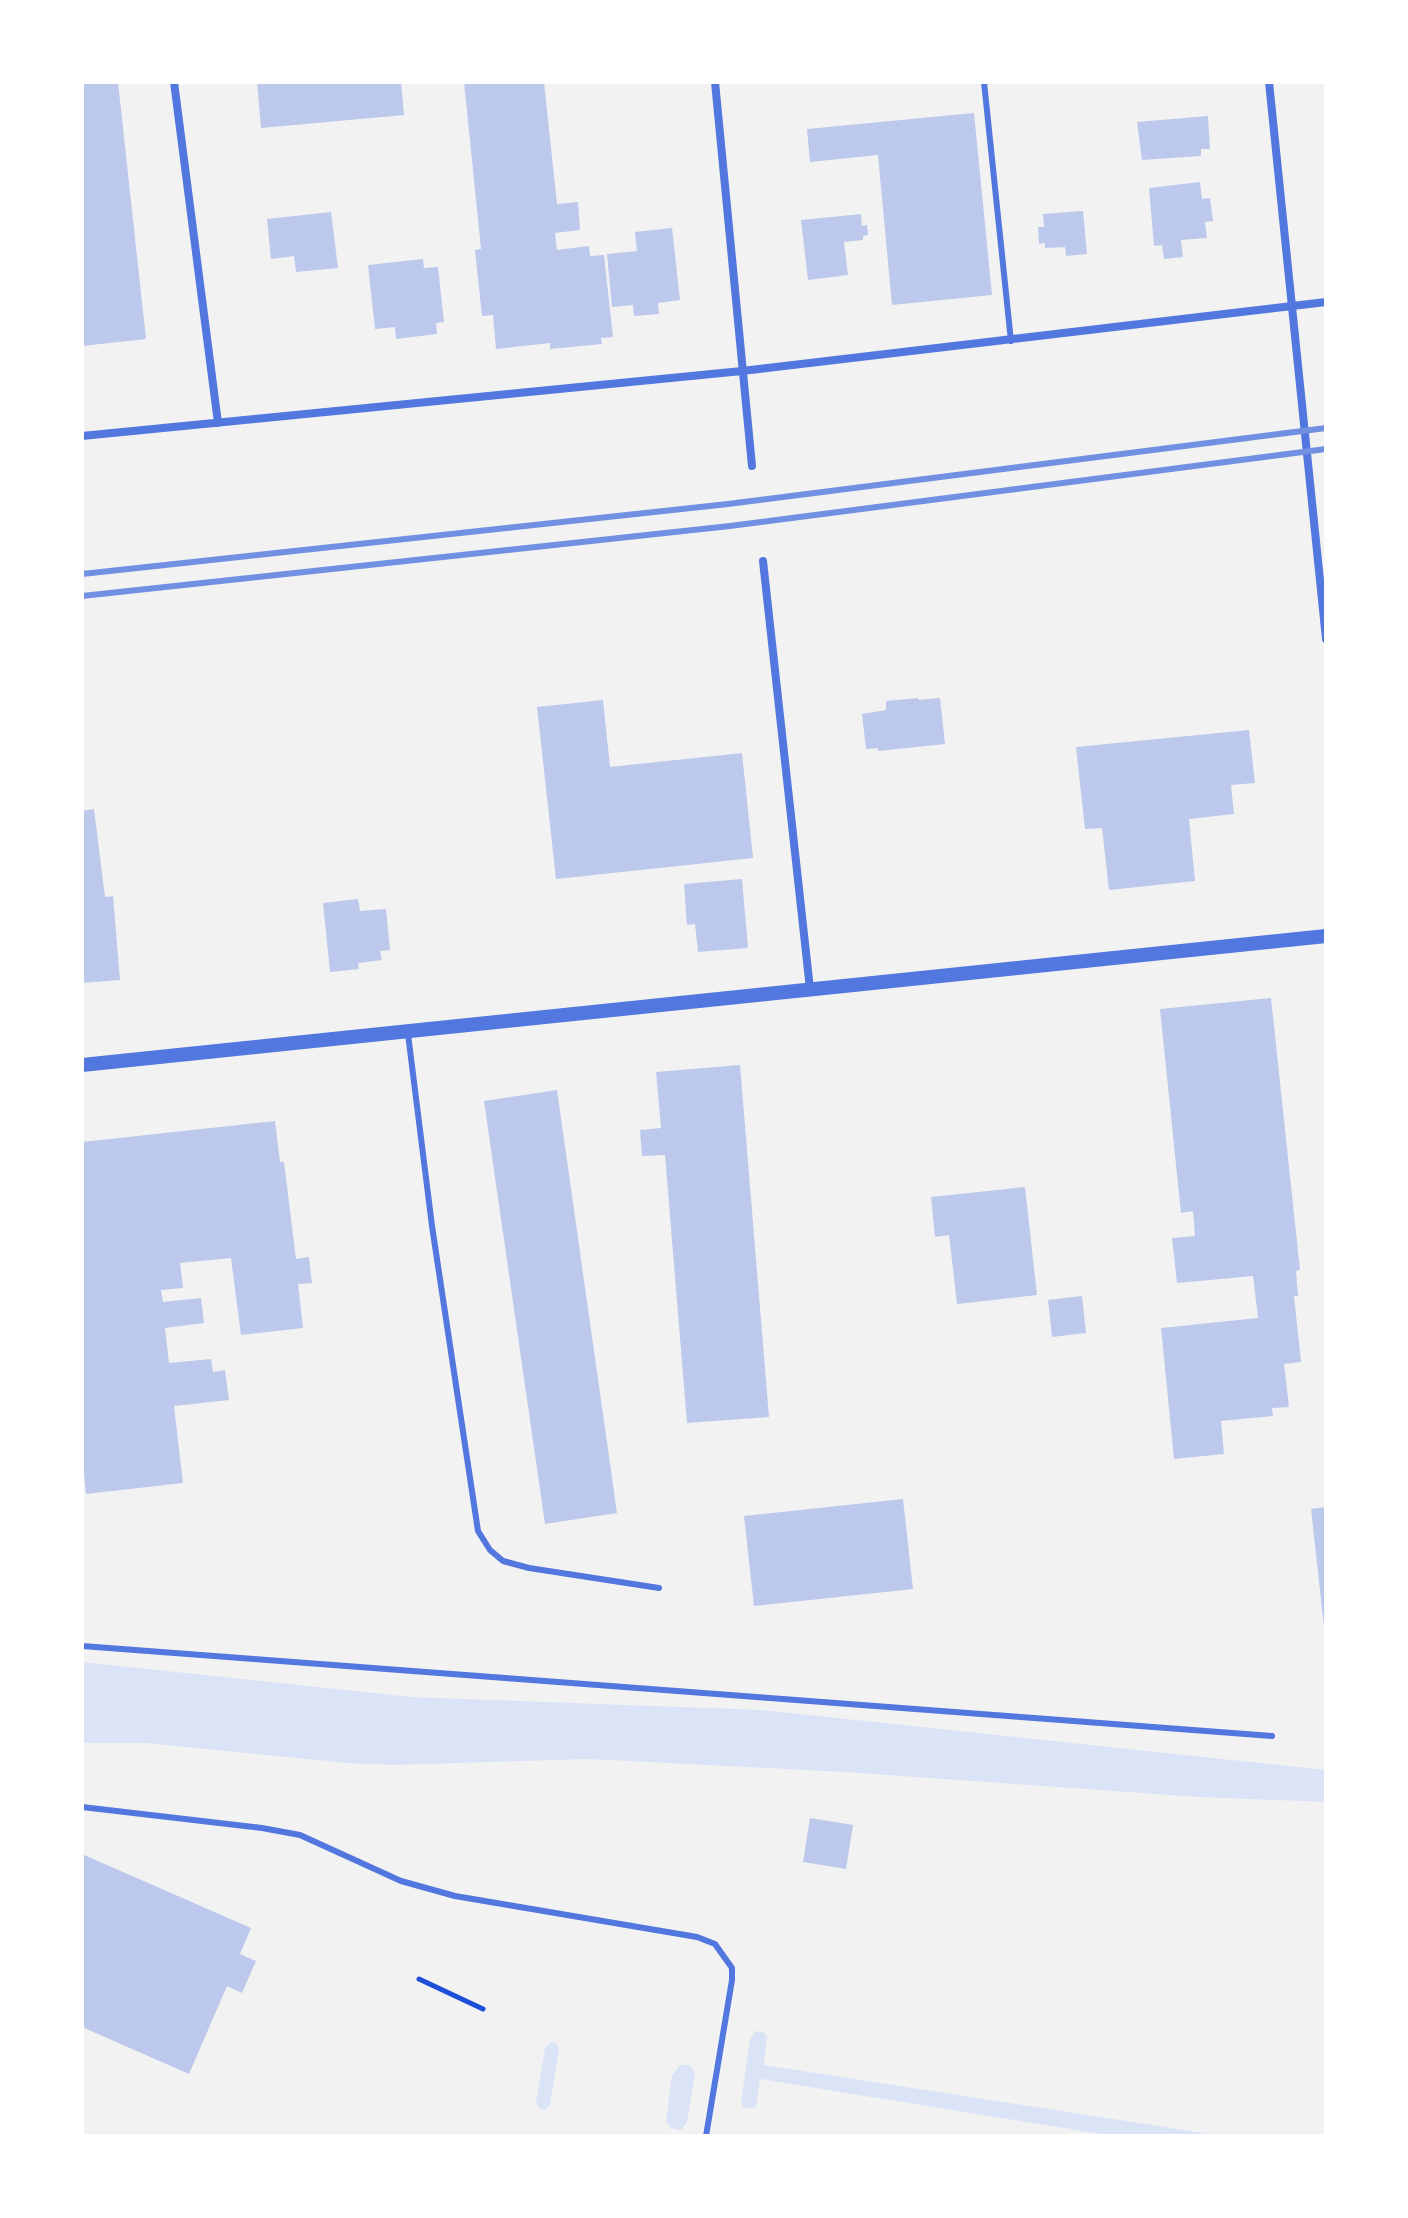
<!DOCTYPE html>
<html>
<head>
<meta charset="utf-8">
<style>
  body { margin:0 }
  #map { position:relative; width:1408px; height:2218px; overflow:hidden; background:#f2f2f2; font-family:Arial,sans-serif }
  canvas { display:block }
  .frame { position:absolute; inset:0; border:84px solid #fff; pointer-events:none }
</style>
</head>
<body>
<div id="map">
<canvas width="1408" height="2218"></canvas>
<div class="frame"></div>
</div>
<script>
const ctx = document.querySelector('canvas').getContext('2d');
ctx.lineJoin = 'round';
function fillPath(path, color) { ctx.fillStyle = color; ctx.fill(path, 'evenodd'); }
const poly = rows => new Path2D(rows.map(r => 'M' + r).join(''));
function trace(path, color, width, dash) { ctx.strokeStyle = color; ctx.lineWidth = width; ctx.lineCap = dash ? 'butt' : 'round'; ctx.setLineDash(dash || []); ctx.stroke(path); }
fillPath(poly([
  [82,1662,412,1697,762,1710,1326,1770,1326,1802,1198,1797,845,1772,589,1759,394,1765,347,1763,145,1743,82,1743],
  [756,2031,763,2032,767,2036,764,2065,1223,2136,1113,2136,760,2079,756,2107,744,2109,741,2103,750,2039],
  [551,2042,556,2043,559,2049,550,2105,545,2110,539,2108,536,2102,545,2048],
  [680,2065,690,2065,695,2074,687,2122,681,2130,671,2128,666,2121,672,2075]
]), '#dbe4f7');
fillPath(poly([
  [82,82,118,82,146,339,82,346],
  [257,82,401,82,404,115,261,128],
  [464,82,544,82,557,204,578,202,580,230,555,233,557,250,589,246,590,256,604,255,613,337,601,338,602,344,550,349,550,343,496,349,493,315,482,316,475,250,481,249],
  [974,113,992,295,892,305,878,155,810,162,807,129],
  [1208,116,1210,149,1201,149,1201,156,1142,160,1137,122],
  [1200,182,1202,199,1210,198,1213,221,1205,222,1207,238,1181,240,1183,257,1164,259,1162,245,1154,246,1149,188],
  [1083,211,1087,254,1066,256,1065,247,1045,248,1045,243,1039,244,1038,227,1044,227,1043,214],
  [331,212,338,268,296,272,294,256,271,259,267,219],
  [861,214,862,226,867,225,868,235,863,236,863,240,844,242,848,275,808,280,801,220],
  [672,228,680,300,658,303,659,314,634,316,633,305,612,307,607,254,637,251,635,232],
  [423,259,424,268,438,267,444,322,436,323,437,334,396,339,395,327,375,329,368,265],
  [918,698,919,700,940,698,945,744,878,751,878,748,866,749,862,714,886,710,886,701],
  [603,700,610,767,742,753,753,858,556,879,537,707],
  [1249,730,1255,783,1231,785,1234,814,1189,819,1195,881,1109,890,1102,828,1085,829,1076,747],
  [94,809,105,897,113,896,120,980,82,983,82,811],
  [742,879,748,948,698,952,695,924,687,925,684,884],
  [358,899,360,911,386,909,390,950,380,951,382,960,358,963,359,969,330,972,323,903],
  [1271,998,1300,1270,1296,1271,1298,1296,1294,1296,1301,1362,1284,1364,1289,1407,1272,1408,1273,1416,1221,1421,1224,1454,1174,1459,1161,1328,1258,1318,1253,1276,1177,1283,1172,1238,1195,1236,1193,1211,1181,1213,1160,1009],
  [740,1065,769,1417,687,1423,665,1155,642,1156,640,1130,661,1128,656,1072],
  [557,1090,617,1513,545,1524,484,1101],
  [275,1121,280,1162,284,1162,296,1259,309,1257,312,1283,298,1284,303,1328,241,1335,231,1258,180,1263,183,1288,161,1290,163,1302,201,1298,204,1323,165,1328,169,1363,211,1359,213,1372,225,1370,229,1400,174,1406,183,1483,86,1494,82,1456,82,1142],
  [1025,1187,1037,1295,957,1304,949,1235,935,1237,931,1197],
  [1082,1296,1086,1333,1052,1337,1048,1300],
  [903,1499,913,1589,754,1606,744,1516],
  [1326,1507,1326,1627,1324,1627,1311,1509],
  [810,1818,853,1825,846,1869,803,1862],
  [82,1854,251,1928,240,1954,256,1961,242,1993,227,1986,189,2074,82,2027]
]), '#bdc9ec');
trace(poly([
  [419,1979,483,2009]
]), '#1d4ed8', 5);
trace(poly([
  [984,82,1011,341],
  [408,1034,432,1226,478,1531,490,1550,503,1561,529,1568,659,1588],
  [82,1646,1272,1736],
  [82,1807,262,1828,300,1835,401,1881,455,1896,697,1937,715,1944,732,1968,732,1980,706,2136]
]), '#5277de', 6);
trace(poly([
  [174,82,218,423],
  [715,82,752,466],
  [1269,82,1326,639],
  [82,436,742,371,1326,302],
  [763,561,810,989]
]), '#5277de', 8);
trace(poly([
  [82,1065,1326,936]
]), '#5277de', 14);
trace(poly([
  [82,574,728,504,1326,428],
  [82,596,730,526,1326,449]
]), '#7290e2', 6);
</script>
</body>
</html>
